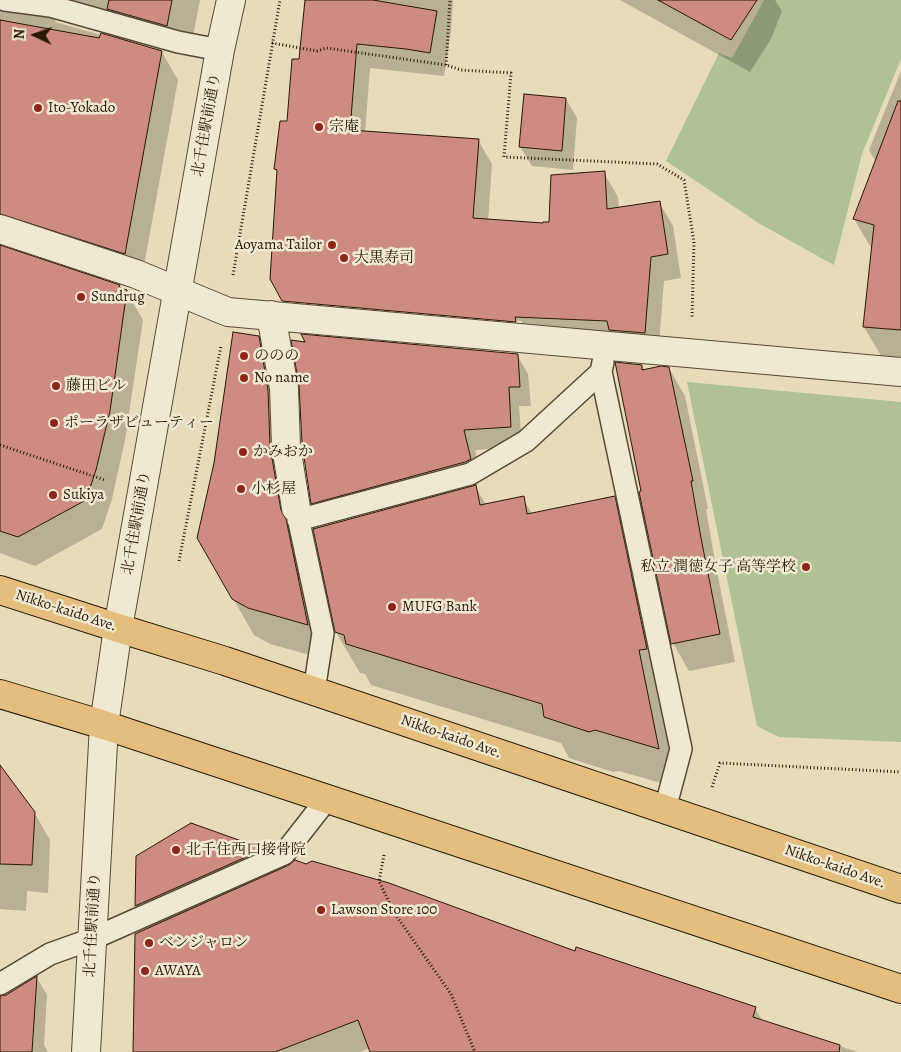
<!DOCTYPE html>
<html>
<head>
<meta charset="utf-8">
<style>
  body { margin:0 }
  #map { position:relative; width:901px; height:1052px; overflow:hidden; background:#e7dbba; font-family:Alegreya,serif }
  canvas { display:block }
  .north { position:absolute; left:10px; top:10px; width:50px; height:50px; -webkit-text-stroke:4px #efe8d2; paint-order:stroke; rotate:273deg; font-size:14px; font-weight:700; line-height:20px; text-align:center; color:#291807 }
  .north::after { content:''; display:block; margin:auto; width:18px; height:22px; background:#291807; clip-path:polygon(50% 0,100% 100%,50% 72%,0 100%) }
</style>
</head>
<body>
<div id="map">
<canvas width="901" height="1052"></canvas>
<div class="north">N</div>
</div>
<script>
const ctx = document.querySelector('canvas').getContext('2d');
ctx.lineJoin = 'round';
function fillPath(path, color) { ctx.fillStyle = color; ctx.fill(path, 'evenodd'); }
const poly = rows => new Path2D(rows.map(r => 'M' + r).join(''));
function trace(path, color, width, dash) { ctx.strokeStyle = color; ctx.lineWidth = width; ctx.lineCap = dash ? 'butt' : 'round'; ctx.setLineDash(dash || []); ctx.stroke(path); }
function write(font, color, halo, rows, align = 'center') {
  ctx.font = font + ' Alegreya,"Noto Serif JP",serif'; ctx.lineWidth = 5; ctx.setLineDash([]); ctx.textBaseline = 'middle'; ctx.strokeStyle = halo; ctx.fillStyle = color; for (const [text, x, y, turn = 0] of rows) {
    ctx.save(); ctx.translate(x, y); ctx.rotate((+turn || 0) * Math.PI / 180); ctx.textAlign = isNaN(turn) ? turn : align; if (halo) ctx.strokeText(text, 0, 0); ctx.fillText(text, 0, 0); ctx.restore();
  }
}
fillPath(poly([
  [764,0,901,0,901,59,862,154,834,265,760,224,666,161,719,53,732,58],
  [687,382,901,402,901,742,779,737,757,726]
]), '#afc195');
fillPath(poly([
  [0,0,200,0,190,52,184,50,183,54,69,22,56,20,55,22,162,52,178,80,141,282,14,242,6,246,5,248,119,286,120,289,126,291,143,320,125,440,112,499,102,529,35,566,0,553],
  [306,0,453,0,451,32,444,76,370,68,365,133,478,140,492,164,488,221,544,225,550,223,604,173,618,197,619,208,659,202,673,226,681,278,664,281,658,357,298,325,285,303,522,324,522,321,283,300,278,173,275,169,289,123,300,61],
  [620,0,775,0,782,11,771,39,750,72],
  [901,71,901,361,883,359,864,327,873,251,854,219,876,162,869,150],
  [566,99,577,118,573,170,532,166,520,147],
  [258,337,279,373,328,660,270,644,254,635,199,539],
  [308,344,517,355,528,374,531,406,519,406,522,446,475,450,481,479,324,523,312,503],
  [642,366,645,371,669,368,685,396,708,509,706,509,716,567,735,662,689,671,673,643,643,492],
  [475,486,486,505,523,498,532,514,614,498,638,539,662,691,682,789,619,771,613,772,569,758,561,743,371,685,365,674,360,673,336,632],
  [0,768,34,812,50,840,48,893,27,891,26,911,0,909],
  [191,824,263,850,276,872,576,953,755,1008,763,1022,858,1052,371,1052,370,1048,360,1052,134,1052,136,935,149,929,136,906,137,856],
  [37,978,47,995,44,1045,48,1052,0,1052,0,997,7,996]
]), '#0003');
const building = poly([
  [109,0,172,0,167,26,107,9,109,0],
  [305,0,373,0,437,11,430,53,406,49,357,44,350,130,479,139,473,218,543,223,543,222,549,222,551,175,605,171,607,209,660,201,668,254,651,257,645,333,609,330,607,321,515,317,516,322,282,301,270,279,277,170,274,169,280,121,287,121,292,59,299,59,305,0],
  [658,0,757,0,731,40,658,0],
  [0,20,99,38,101,33,162,51,125,254,0,214,0,20],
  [524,94,566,98,562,151,519,147,524,94],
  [898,101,901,101,901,330,863,327,874,225,853,219,898,101],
  [0,245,120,285,119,287,127,290,110,411,96,470,86,500,18,537,0,531,0,245],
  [233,332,259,336,268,390,270,447,281,510,286,519,308,625,248,608,232,599,197,538,214,463,233,332],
  [301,334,518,354,520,387,509,387,511,427,464,430,471,459,465,462,311,504,302,444,299,385,291,340,305,342,301,334],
  [615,362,642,365,642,370,661,366,669,367,693,481,691,481,701,538,720,634,671,644,639,492,641,491,615,362],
  [476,485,480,505,524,496,527,514,615,496,647,649,639,650,659,749,595,730,589,732,544,717,542,704,346,644,344,635,335,632,313,529,476,485],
  [0,765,35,812,32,865,0,864,0,765],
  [191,823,264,849,135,906,136,856,191,823],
  [295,860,306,864,312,861,389,883,575,951,576,947,756,1007,753,1017,840,1045,839,1052,370,1052,358,1020,275,1052,133,1052,135,934,289,865,295,860],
  [37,976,32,1052,0,1052,0,996,6,995,37,976]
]);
fillPath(building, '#cd8b81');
trace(building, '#291807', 1);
const service = poly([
  [5,0,50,6,178,42,220,50],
  [601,372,681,749,665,809],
  [296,508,323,633,314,691],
  [298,520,470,474,526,441,601,372,603,362],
  [0,984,50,954,92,939,284,854,327,799]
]);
const minor = poly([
  [0,229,136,274,228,312,901,372],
  [271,315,284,388,286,446,296,508]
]);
const tertiary = poly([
  [86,1052,104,725,118,628,220,50,231,0]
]);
const trunk = poly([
  [0,590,118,628,225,661,901,889],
  [0,694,104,725,901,989]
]);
trace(service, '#584934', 24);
trace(minor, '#584934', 30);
trace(tertiary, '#584934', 30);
trace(trunk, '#291807', 30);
trace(poly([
  [272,43,317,51,326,48,446,65,461,70,511,73,504,157,657,164,684,180,694,242,692,317],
  [446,65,450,0],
  [233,275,280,0],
  [0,445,105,480],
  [179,561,221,346],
  [712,787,720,763,901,772],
  [384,855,379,881,393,911,451,994,475,1052]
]), '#291807', 3, [1, 2.5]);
trace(service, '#efe8d2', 21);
trace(minor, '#efe8d2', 28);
trace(tertiary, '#efe8d2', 28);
trace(trunk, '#e4be7d', 28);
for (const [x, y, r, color] of [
  [38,108,5,"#8f2418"],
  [319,127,5,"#8f2418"],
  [332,245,5,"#8f2418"],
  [344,258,5,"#8f2418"],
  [81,297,5,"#8f2418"],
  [244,356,5,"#8f2418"],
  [244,378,5,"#8f2418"],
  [56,386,5,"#8f2418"],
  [54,423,5,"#8f2418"],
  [243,452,5,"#8f2418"],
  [241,489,5,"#8f2418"],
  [53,495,5,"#8f2418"],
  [806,567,5,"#8f2418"],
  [392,607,5,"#8f2418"],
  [176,850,5,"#8f2418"],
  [321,910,5,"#8f2418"],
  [149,943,5,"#8f2418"],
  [145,971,5,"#8f2418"]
]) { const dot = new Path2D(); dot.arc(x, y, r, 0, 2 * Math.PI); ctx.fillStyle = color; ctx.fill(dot); trace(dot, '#efe8d2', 2); }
write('15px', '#291807', '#efe8d2', [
  ["Ito-Yokado",48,108],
  ["宗庵",329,127],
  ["Aoyama Tailor",322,245,"right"],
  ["大黒寿司",354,258],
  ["Sundrug",91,297],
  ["ののの",254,356],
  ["No name",254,378],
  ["藤田ビル",66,386],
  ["ポーラザビューティー",64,423],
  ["かみおか",253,452],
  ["小杉屋",251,489],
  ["Sukiya",63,495],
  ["私立 潤徳女子 高等学校",796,567,"right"],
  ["MUFG Bank",402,607],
  ["北千住西口接骨院",186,850],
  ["Lawson Store 100",331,910],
  ["ベンジャロン",159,943],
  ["AWAYA",155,971]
], 'left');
write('15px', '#291807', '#efe8d2', [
  ["北千住駅前通り",207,125,-80],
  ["北千住駅前通り",137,523,-80],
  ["Nikko-kaido Ave.",66,611,18],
  ["Nikko-kaido Ave.",451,737,19],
  ["Nikko-kaido Ave.",835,867,19],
  ["北千住駅前通り",93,925,-87]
]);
</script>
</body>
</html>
